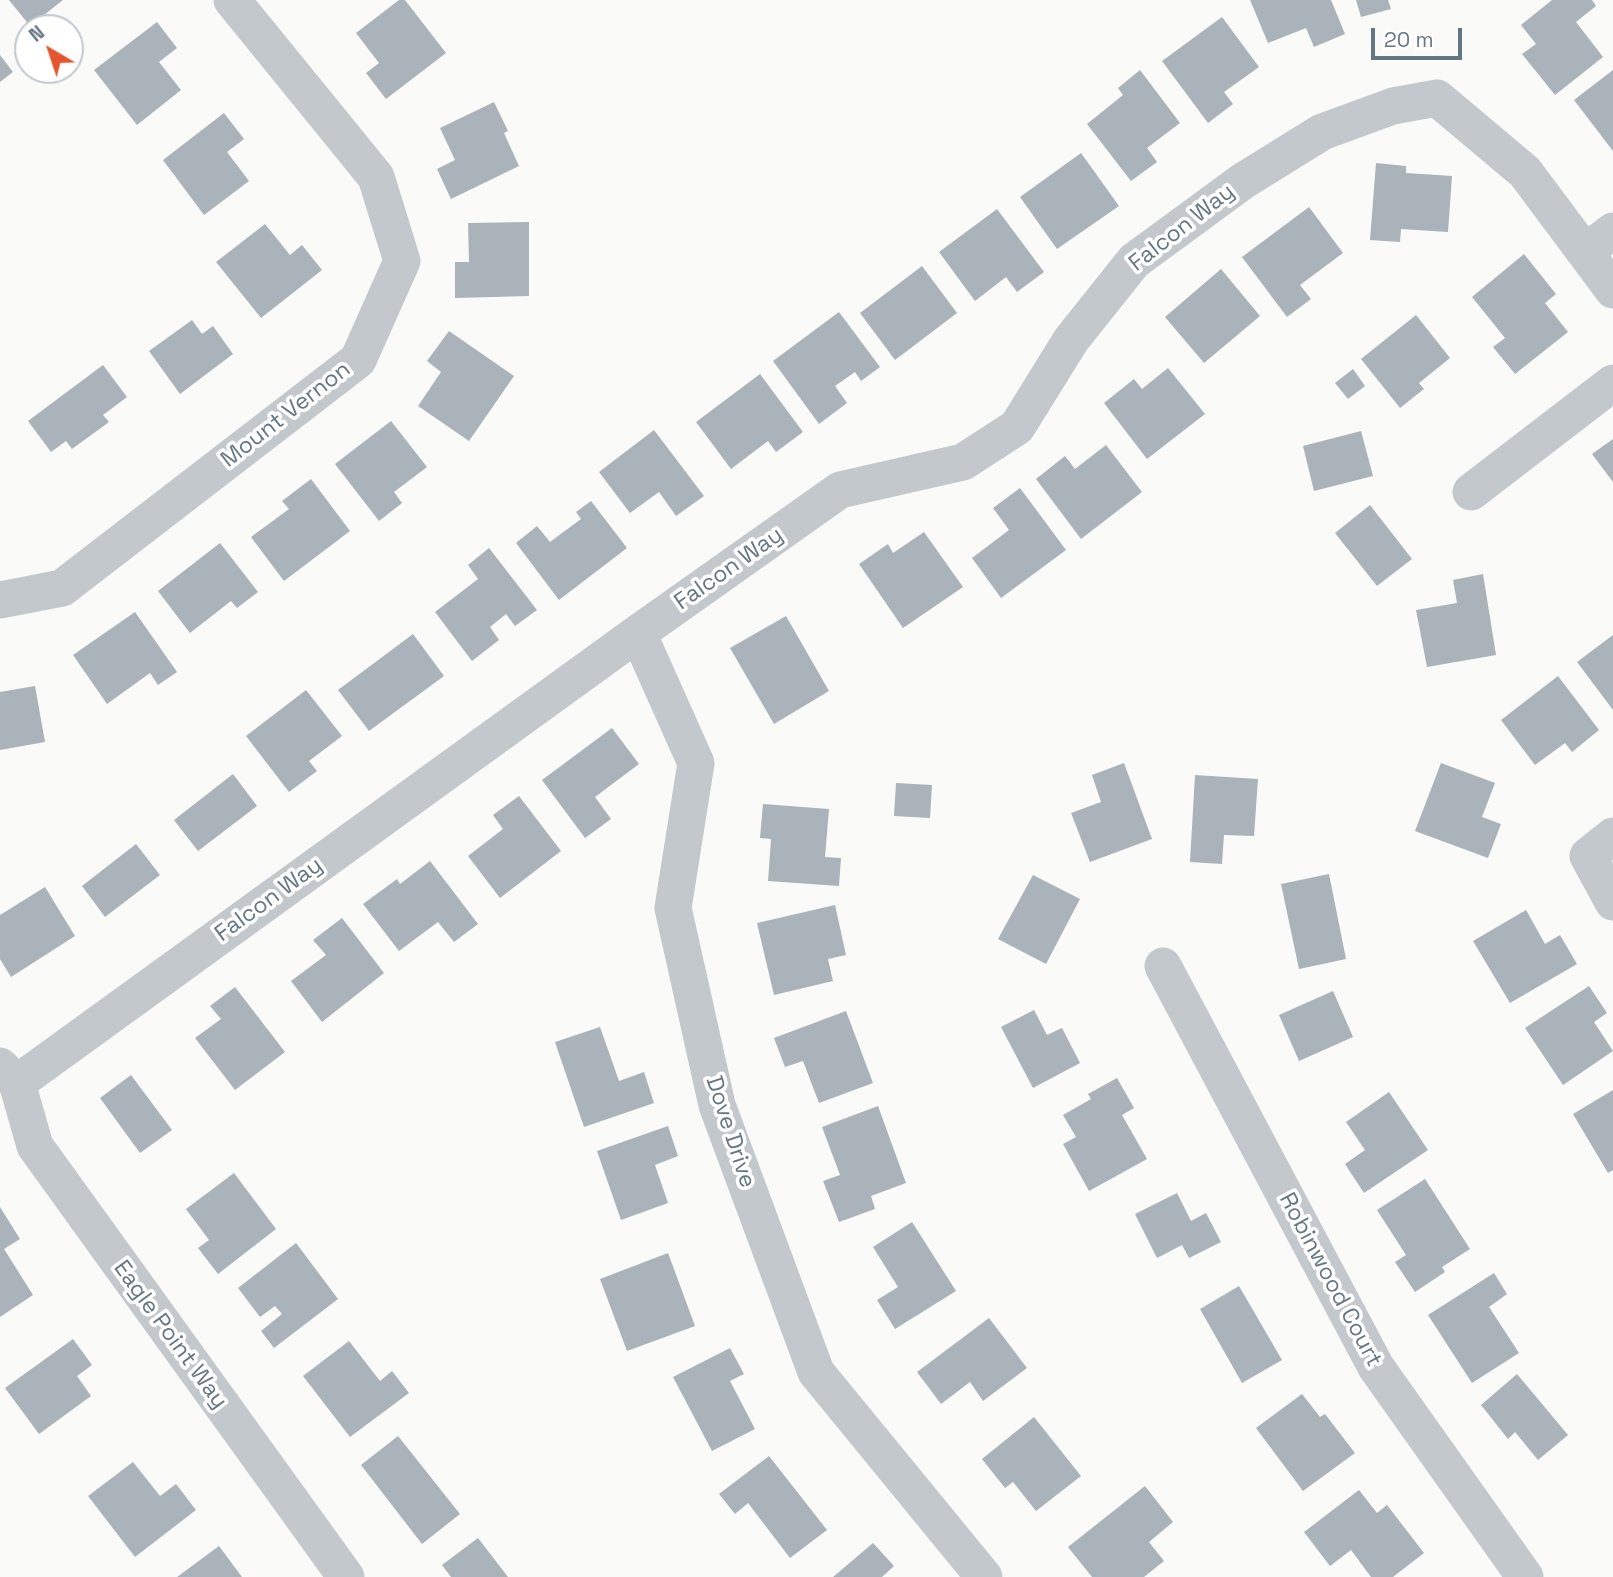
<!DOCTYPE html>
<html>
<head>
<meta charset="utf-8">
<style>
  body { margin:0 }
  #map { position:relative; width:1613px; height:1577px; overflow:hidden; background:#fafaf8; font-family:"Space Grotesk",sans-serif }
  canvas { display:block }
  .north { position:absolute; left:14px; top:14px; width:70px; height:70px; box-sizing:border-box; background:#fff; border:2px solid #c1c8cd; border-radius:50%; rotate:321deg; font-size:19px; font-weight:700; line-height:28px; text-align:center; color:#657683 }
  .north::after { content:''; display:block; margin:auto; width:24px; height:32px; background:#e4572e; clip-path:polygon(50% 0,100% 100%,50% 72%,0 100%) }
  .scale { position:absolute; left:1371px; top:28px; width:91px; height:32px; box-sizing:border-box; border:4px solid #657683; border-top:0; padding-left:9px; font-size:21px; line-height:24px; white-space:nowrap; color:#657683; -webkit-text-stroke:5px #fff; paint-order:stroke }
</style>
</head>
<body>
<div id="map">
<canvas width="1613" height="1577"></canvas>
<div class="north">N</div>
<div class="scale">20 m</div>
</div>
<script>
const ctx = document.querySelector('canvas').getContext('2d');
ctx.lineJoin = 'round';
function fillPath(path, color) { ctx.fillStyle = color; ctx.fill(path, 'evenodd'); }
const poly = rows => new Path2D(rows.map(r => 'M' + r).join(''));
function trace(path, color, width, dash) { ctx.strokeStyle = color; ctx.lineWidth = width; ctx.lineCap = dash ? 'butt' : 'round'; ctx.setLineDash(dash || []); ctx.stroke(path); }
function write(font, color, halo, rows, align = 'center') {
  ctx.font = font + ' "Space Grotesk",sans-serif'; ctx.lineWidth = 7; ctx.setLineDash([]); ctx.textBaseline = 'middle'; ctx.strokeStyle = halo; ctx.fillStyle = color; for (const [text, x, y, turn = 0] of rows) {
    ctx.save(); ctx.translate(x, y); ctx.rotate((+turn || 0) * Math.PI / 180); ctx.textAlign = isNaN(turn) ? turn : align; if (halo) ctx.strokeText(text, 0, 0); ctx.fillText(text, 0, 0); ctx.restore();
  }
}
fillPath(poly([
  [9,0,63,0,30,26],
  [399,0,405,0,446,53,386,99,366,73,379,63,356,33],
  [1250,0,1331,0,1345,34,1314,47,1306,28,1268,43],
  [1356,0,1388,0,1391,9,1361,17],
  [1552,0,1592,0,1596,6,1576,22,1603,57,1555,95,1522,54,1536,44,1521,25],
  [1222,17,1259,67,1224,92,1233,104,1208,123,1162,61],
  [157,22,177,48,159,62,181,90,137,125,94,70],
  [0,55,13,72,0,82],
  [1140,70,1180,123,1147,148,1157,162,1131,181,1087,124,1123,95,1118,88],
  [1613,70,1613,151,1574,100],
  [494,102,508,131,504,133,519,166,451,199,437,169,455,160,440,128],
  [224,113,244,139,227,152,249,181,204,215,163,160],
  [1081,153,1119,206,1057,249,1020,197],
  [1376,163,1406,166,1406,173,1452,176,1448,232,1401,229,1400,242,1370,240],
  [1309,207,1343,253,1300,285,1311,299,1287,317,1242,257],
  [997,209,1044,272,1017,292,1006,277,975,301,939,252],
  [529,222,529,296,455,298,455,262,469,262,468,223],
  [265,224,290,255,302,245,322,270,261,318,216,262],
  [1524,254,1556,294,1545,303,1568,332,1515,374,1493,347,1505,338,1472,297],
  [922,266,957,313,895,360,860,313],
  [1221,269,1260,316,1204,363,1165,317],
  [839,312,880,367,861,381,855,372,835,386,847,403,819,424,773,361],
  [1416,315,1450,358,1419,383,1424,389,1400,408,1361,359],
  [192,320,202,334,213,326,233,354,180,394,149,351],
  [449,331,514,376,469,441,418,406,441,372,427,361],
  [103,365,127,397,103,415,109,422,72,449,66,441,51,452,28,421],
  [1168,368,1205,414,1147,459,1104,403,1134,379,1142,389],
  [1353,369,1365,386,1348,399,1335,383],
  [760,374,803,432,776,452,768,441,731,469,696,422],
  [391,421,427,467,394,492,402,503,379,521,335,464],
  [654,430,704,496,676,516,659,492,630,513,599,472],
  [1361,431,1373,476,1314,491,1303,446],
  [1613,439,1613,482,1592,454],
  [1106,445,1142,492,1081,539,1036,479,1065,456,1075,469],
  [311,479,350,531,284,581,251,537,289,509,282,501],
  [1020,488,1066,550,1001,598,972,558,1009,530,993,508],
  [591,501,627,548,559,600,516,543,537,526,550,542,581,519,576,512],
  [1370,505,1412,559,1377,586,1335,533],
  [924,532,963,587,903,628,859,564,888,544,893,553],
  [220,543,258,592,237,608,231,601,190,633,158,591],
  [489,548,537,610,515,626,506,614,490,627,499,640,472,661,435,612,478,579,468,565],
  [1483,574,1496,655,1427,667,1416,610,1457,603,1453,580],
  [135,612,177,672,158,685,150,673,107,704,73,655],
  [786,616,829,691,774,724,730,648],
  [413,634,444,676,369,731,338,690],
  [1613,635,1613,710,1577,662],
  [1558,676,1599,730,1572,752,1565,743,1535,765,1501,720],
  [35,686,45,742,0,750,0,692],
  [306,690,342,736,309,761,317,771,289,792,246,736],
  [612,728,639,764,595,797,611,819,585,838,542,780],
  [1124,763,1152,839,1090,862,1071,813,1101,802,1092,775],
  [1441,763,1495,783,1482,817,1501,824,1488,858,1415,831],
  [233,774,257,806,198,851,174,820],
  [1195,775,1258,779,1254,836,1224,835,1222,864,1190,862],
  [896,783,932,785,930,818,894,816],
  [519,796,561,851,500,898,468,856,503,829,493,815],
  [763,804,829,809,825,857,841,858,839,886,768,881,771,839,760,838],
  [136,844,160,875,105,917,82,886],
  [430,861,478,924,454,942,438,922,399,951,363,904,397,879,400,884],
  [1329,874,1346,959,1299,969,1281,884],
  [1033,875,1080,899,1046,964,998,939],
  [45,887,75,936,11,977,0,959,0,915],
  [835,905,846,955,828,959,833,981,774,995,757,923],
  [1526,910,1545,944,1560,935,1577,964,1510,1003,1473,941],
  [342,918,384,973,322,1022,291,981,326,955,313,940],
  [1589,986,1607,1013,1594,1022,1613,1051,1563,1085,1525,1028],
  [235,987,285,1052,235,1090,195,1038,221,1019,210,1006],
  [1333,991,1353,1037,1299,1061,1279,1015],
  [1034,1010,1047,1035,1062,1028,1080,1063,1033,1088,1001,1027],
  [846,1011,873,1083,819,1103,803,1061,785,1067,774,1038],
  [600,1027,619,1081,644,1072,654,1103,584,1127,555,1042],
  [131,1075,172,1130,140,1153,100,1098],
  [1117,1078,1134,1108,1122,1115,1147,1159,1089,1191,1063,1144,1076,1137,1063,1115,1091,1099,1088,1094],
  [1613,1090,1613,1170,1608,1173,1573,1114],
  [1389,1092,1428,1150,1364,1193,1345,1164,1365,1150,1346,1122],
  [878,1106,906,1183,871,1196,875,1209,839,1222,823,1181,840,1175,822,1127],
  [668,1126,678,1156,655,1165,668,1203,621,1220,597,1151],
  [234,1173,276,1229,218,1274,198,1248,209,1240,186,1209],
  [1425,1179,1470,1249,1442,1267,1445,1272,1415,1292,1395,1262,1406,1255,1377,1210],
  [1177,1193,1191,1221,1206,1213,1221,1242,1189,1258,1182,1245,1157,1258,1135,1214],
  [0,1207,20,1239,4,1249,33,1295,0,1317],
  [912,1222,956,1291,895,1329,877,1300,898,1287,873,1247],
  [296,1243,338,1299,274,1348,261,1331,282,1314,275,1306,260,1317,238,1288],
  [668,1253,695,1326,627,1351,600,1279],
  [1494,1273,1507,1294,1489,1307,1519,1353,1472,1383,1428,1315],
  [1239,1286,1282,1360,1242,1383,1200,1309],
  [989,1318,1027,1368,983,1401,970,1382,941,1404,917,1372],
  [73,1339,92,1365,77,1376,91,1396,39,1434,5,1388],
  [349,1341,380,1381,392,1371,409,1393,350,1437,303,1376],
  [730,1348,744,1374,730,1381,755,1429,712,1451,673,1377],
  [1517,1374,1568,1435,1538,1460,1515,1432,1508,1439,1481,1405],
  [1302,1394,1320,1417,1325,1414,1355,1453,1303,1491,1256,1428],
  [1034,1417,1081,1476,1036,1511,1013,1482,1005,1488,982,1459],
  [398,1436,460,1514,422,1544,361,1465],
  [769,1456,827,1530,790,1558,748,1503,735,1514,719,1494],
  [133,1462,160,1496,176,1484,196,1510,135,1557,88,1496],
  [1145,1486,1173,1522,1149,1542,1164,1561,1144,1577,1092,1577,1068,1547],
  [1359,1490,1377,1513,1387,1505,1424,1553,1393,1577,1371,1577,1351,1550,1330,1566,1304,1532],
  [478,1538,508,1577,451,1577,442,1565],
  [873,1543,894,1566,882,1577,833,1577],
  [219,1546,242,1577,177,1577]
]), '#aab3b9');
trace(poly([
  [1585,252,1613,231],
  [1471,492,1613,383],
  [0,600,62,588,358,360,402,261,376,177,232,0],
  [638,633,696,763,673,908,717,1105,816,1372,984,1577],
  [1613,836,1588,856,1613,902],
  [1163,966,1376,1367,1525,1577],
  [0,1066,17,1083,35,1146,346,1577],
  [17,1083,638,633,840,490,963,462,1017,427,1071,340,1134,261,1243,181,1322,132,1393,106,1437,98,1525,172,1613,290]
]), '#c3c8cc', 37);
write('23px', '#657683', '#fff', [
  ["Falcon Way",1182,228,-38],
  ["Mount Vernon",286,415,-38],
  ["Falcon Way",729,569,-35],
  ["Falcon Way",269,900,-36],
  ["Dove Drive",730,1132,72],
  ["Robinwood Court",1330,1280,62],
  ["Eagle Point Way",170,1335,54]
]);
</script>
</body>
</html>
